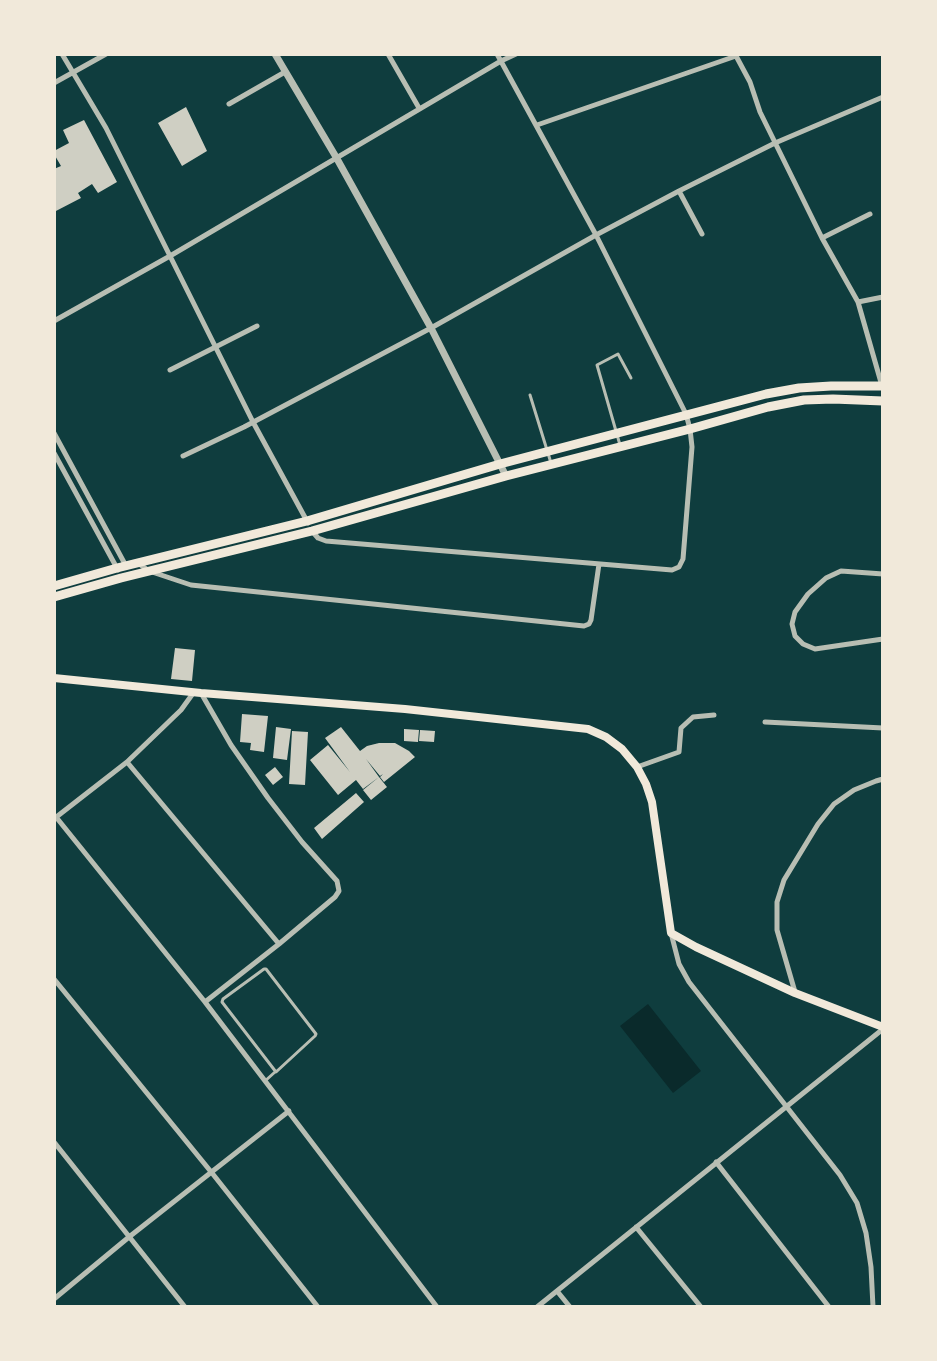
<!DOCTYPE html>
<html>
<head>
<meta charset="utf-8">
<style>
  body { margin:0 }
  #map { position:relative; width:937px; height:1361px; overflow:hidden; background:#0f3d3e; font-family:Georgia,serif }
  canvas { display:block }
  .frame { position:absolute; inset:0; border:56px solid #f1e9da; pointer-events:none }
</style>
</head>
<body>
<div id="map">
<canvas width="937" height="1361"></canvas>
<div class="frame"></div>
</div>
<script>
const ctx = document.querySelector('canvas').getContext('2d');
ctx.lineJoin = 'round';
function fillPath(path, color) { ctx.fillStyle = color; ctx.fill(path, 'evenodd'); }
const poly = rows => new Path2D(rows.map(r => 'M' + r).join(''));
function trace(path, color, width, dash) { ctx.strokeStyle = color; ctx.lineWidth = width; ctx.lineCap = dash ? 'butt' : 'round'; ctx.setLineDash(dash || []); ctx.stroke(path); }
fillPath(poly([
  [648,1004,701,1071,673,1093,620,1026]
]), '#0a2a2b');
fillPath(poly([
  [186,107,207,151,182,166,158,123],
  [84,120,117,182,98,193,92,184,78,193,81,198,54,212,54,169,61,166,54,154,54,151,69,143,63,130],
  [175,648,195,650,192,681,171,679],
  [242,714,268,716,264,752,250,750,251,743,240,742],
  [276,727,291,729,287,760,273,758],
  [341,727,360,751,367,746,379,743,395,743,409,751,415,757,384,782,380,777,383,774,380,776,366,759,379,777,363,789,356,780,338,795,310,760,328,745,350,772,325,738],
  [404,729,419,730,418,742,404,741],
  [420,730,435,731,434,742,419,741],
  [292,731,308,732,305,785,289,784],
  [275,767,283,777,273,785,265,775],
  [379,777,387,787,371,800,363,790],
  [356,793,364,802,322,839,314,828]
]), '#cfcfc3');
trace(poly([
  [530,395,551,463],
  [620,445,597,365,618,354,631,378],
  [264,969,266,969,316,1034,315,1036,276,1072,222,1002,223,999,264,969],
  [265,1081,275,1072]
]), '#b8beb3', 3);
trace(poly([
  [62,54,106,128,253,422,308,523],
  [388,54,419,108],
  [735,54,750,82,760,112,822,238,858,302,882,386],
  [54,83,106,54],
  [229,104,285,72],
  [537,125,736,56],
  [679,191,702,234],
  [822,238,870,214],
  [858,302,883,297],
  [54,321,170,256,501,61,516,54],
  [170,370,257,326],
  [54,433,126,566],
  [54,453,118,570],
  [183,456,244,427,431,328,596,235,679,191,775,143,883,97],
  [312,531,318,538,326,541,672,570,679,567,683,559,692,447,690,429,686,414,596,235,497,54],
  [138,563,149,571,191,585,584,626,589,624,591,620,599,564],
  [883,574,841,571,826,578,808,594,795,612,792,624,795,636,803,644,815,649,883,639],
  [201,693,231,745,268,798,302,842,337,881,339,891,335,897,279,944,205,1002],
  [765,722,883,728],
  [127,762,279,944],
  [637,767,679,752,681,728,693,717,714,715],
  [56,817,205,1002,437,1307],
  [55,818,127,762,181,710,194,692],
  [671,933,679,964,689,982,840,1175,857,1203,866,1233,871,1267,873,1307],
  [54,979,212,1173,318,1307],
  [795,992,777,930,777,902,784,880,818,824,834,804,854,790,876,781,883,779],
  [54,1142,185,1307],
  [716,1162,829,1307],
  [636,1227,701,1307],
  [557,1291,570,1307],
  [54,1299,129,1237,289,1111],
  [537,1307,883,1029]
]), '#b8beb3', 5);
trace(poly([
  [275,54,336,157,431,328,506,476]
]), '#b8beb3', 7);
trace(poly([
  [54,678,201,693,405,709,588,729,606,737,622,749,637,767,646,784,652,802,671,933,696,947,795,993,883,1027]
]), '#f1e9da', 8);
trace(poly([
  [54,586,117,568,307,521,500,464,766,394,799,388,831,386,883,386],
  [54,597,121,578,312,531,506,476,690,429,768,407,804,400,833,399,883,401]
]), '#f1e9da', 9);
</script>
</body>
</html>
